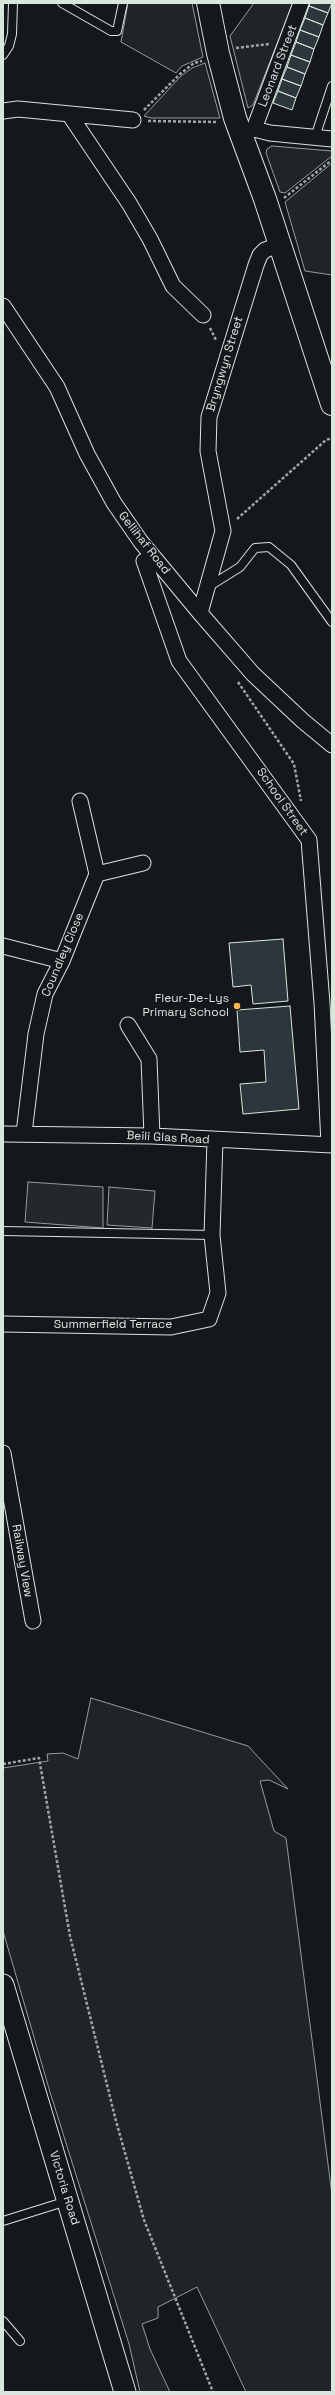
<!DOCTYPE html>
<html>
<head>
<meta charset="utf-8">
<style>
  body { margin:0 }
  #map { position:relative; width:335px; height:2395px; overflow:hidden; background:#14181c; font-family:"Space Grotesk",sans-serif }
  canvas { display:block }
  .frame { position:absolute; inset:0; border:4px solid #d8e6dc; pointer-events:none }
</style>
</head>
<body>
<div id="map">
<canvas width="335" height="2395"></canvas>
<div class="frame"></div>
</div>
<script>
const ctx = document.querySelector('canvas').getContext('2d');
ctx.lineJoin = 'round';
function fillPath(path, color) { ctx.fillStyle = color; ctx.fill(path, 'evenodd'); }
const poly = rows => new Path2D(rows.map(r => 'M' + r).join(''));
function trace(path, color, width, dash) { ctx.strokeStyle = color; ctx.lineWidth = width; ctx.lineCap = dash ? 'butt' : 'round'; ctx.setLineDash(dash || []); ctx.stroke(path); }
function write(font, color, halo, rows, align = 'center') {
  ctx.font = font + ' "Space Grotesk",sans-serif'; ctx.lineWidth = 3; ctx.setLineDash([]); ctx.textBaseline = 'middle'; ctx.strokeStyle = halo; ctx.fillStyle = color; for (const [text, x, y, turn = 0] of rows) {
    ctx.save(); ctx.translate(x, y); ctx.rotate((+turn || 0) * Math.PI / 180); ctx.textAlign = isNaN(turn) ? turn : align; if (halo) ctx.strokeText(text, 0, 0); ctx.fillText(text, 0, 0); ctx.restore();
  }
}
const green = poly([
  [128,3,192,3,203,57,182,66,176,73,121,42,128,3],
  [254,3,293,3,253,105,248,108,230,36,254,3],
  [205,63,220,118,151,118,144,116,181,76,192,68,205,63],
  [272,146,332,151,332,156,285,193,280,192,266,153,267,149,272,146],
  [332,163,332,275,305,271,285,202,332,163],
  [91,1698,248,1746,288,1789,269,1780,260,1781,274,1831,286,1838,332,2195,332,2392,246,2392,197,2287,158,2307,158,2318,142,2324,150,2349,170,2392,140,2392,129,2344,50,2092,3,1931,3,1768,48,1761,47,1754,63,1753,78,1759,91,1698]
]);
fillPath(green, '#202428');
trace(green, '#939e99', 1);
const parking = poly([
  [28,1182,103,1187,103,1228,25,1222,28,1182],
  [109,1187,155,1191,152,1228,107,1225,109,1187]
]);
fillPath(parking, '#24282b');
trace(parking, '#939e99', 1);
const building = poly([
  [310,3,332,3,328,13,309,6,310,3],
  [309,6,328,13,323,25,305,18,309,6],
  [305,18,323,25,319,37,300,30,305,18],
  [300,30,319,37,314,49,296,42,300,30],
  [296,42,314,49,310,62,291,55,296,42],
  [291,55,310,62,305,74,287,67,291,55],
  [287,67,305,74,301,86,282,79,287,67],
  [282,79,301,86,296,98,278,91,282,79],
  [278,91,296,98,292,110,273,103,278,91],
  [283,939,288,1001,253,1004,251,985,233,987,229,943,283,939],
  [290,1006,299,1109,243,1114,240,1084,266,1082,264,1050,240,1052,237,1010,290,1006]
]);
fillPath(building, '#2c363c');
trace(building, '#d8e6dc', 1);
const lane = poly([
  [62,3,111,31,117,31,123,3],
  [3,55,9,46,12,34,13,3],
  [316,138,318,128,332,86],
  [208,587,240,567,255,548,269,547,291,565,332,622],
  [3,1231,212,1235],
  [3,2221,67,2201],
  [3,2321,20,2341]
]);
const street = poly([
  [3,111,18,109,133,120],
  [69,114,129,203,150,239,173,286,203,315],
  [254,129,301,3],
  [245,133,254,129,270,133,332,139],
  [3,306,57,387,87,454,114,503,141,542,200,613,253,674,303,721,332,745],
  [144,561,179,661,309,840,322,1003,329,1144],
  [200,613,223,531,208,451,209,417,256,265,260,255,265,250,279,245],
  [97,874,143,863],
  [3,946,62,961],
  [128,1025,149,1059,152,1136],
  [24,1133,36,1034,45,994,62,961,97,874,80,801],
  [3,1134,152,1136,332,1145],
  [3,1324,171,1327,209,1319,218,1293,212,1235,215,1140],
  [3,1453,33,1621]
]);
const secondary = poly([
  [3,1985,125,2392]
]);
const primary = poly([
  [208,3,218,53,235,118,265,199,332,404]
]);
trace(lane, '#d8e6dc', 10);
trace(street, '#d8e6dc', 17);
trace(secondary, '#d8e6dc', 23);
trace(primary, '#d8e6dc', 24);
trace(poly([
  [236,48,269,44],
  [144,110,180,74,194,63,202,61],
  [148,121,217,122],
  [284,198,332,160],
  [210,328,216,340],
  [237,519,326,440,332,438],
  [238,682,294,764,301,801],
  [3,1764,39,1758,70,1936,116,2121,144,2220,213,2392]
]), '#9da8a2', 2.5, [3, 2]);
trace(lane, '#14181c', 8);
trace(street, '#14181c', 15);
trace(secondary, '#14181c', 21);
trace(primary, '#14181c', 22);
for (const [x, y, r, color] of [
  [237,1006,4,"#ffb74d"]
]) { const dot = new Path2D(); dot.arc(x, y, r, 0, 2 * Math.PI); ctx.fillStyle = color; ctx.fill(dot); trace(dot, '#14181c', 1.5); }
write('12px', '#d8e6dc', '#14181c', [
  ["Leonard Street",278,66,-69],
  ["Bryngwyn Street",225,364,-73],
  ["Gellihaf Road",144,543,52],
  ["School Street",282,802,55],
  ["Coundley Close",63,955,-67],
  ["Beili Glas Road",168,1138,3],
  ["Summerfield Terrace",113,1325],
  ["Railway View",22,1561,80],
  ["Victoria Road",64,2188,73]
]);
write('12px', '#d8e6dc', '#14181c', [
  ["Fleur-De-Lys",229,999],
  ["Primary School",229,1013]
], 'right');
</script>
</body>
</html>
